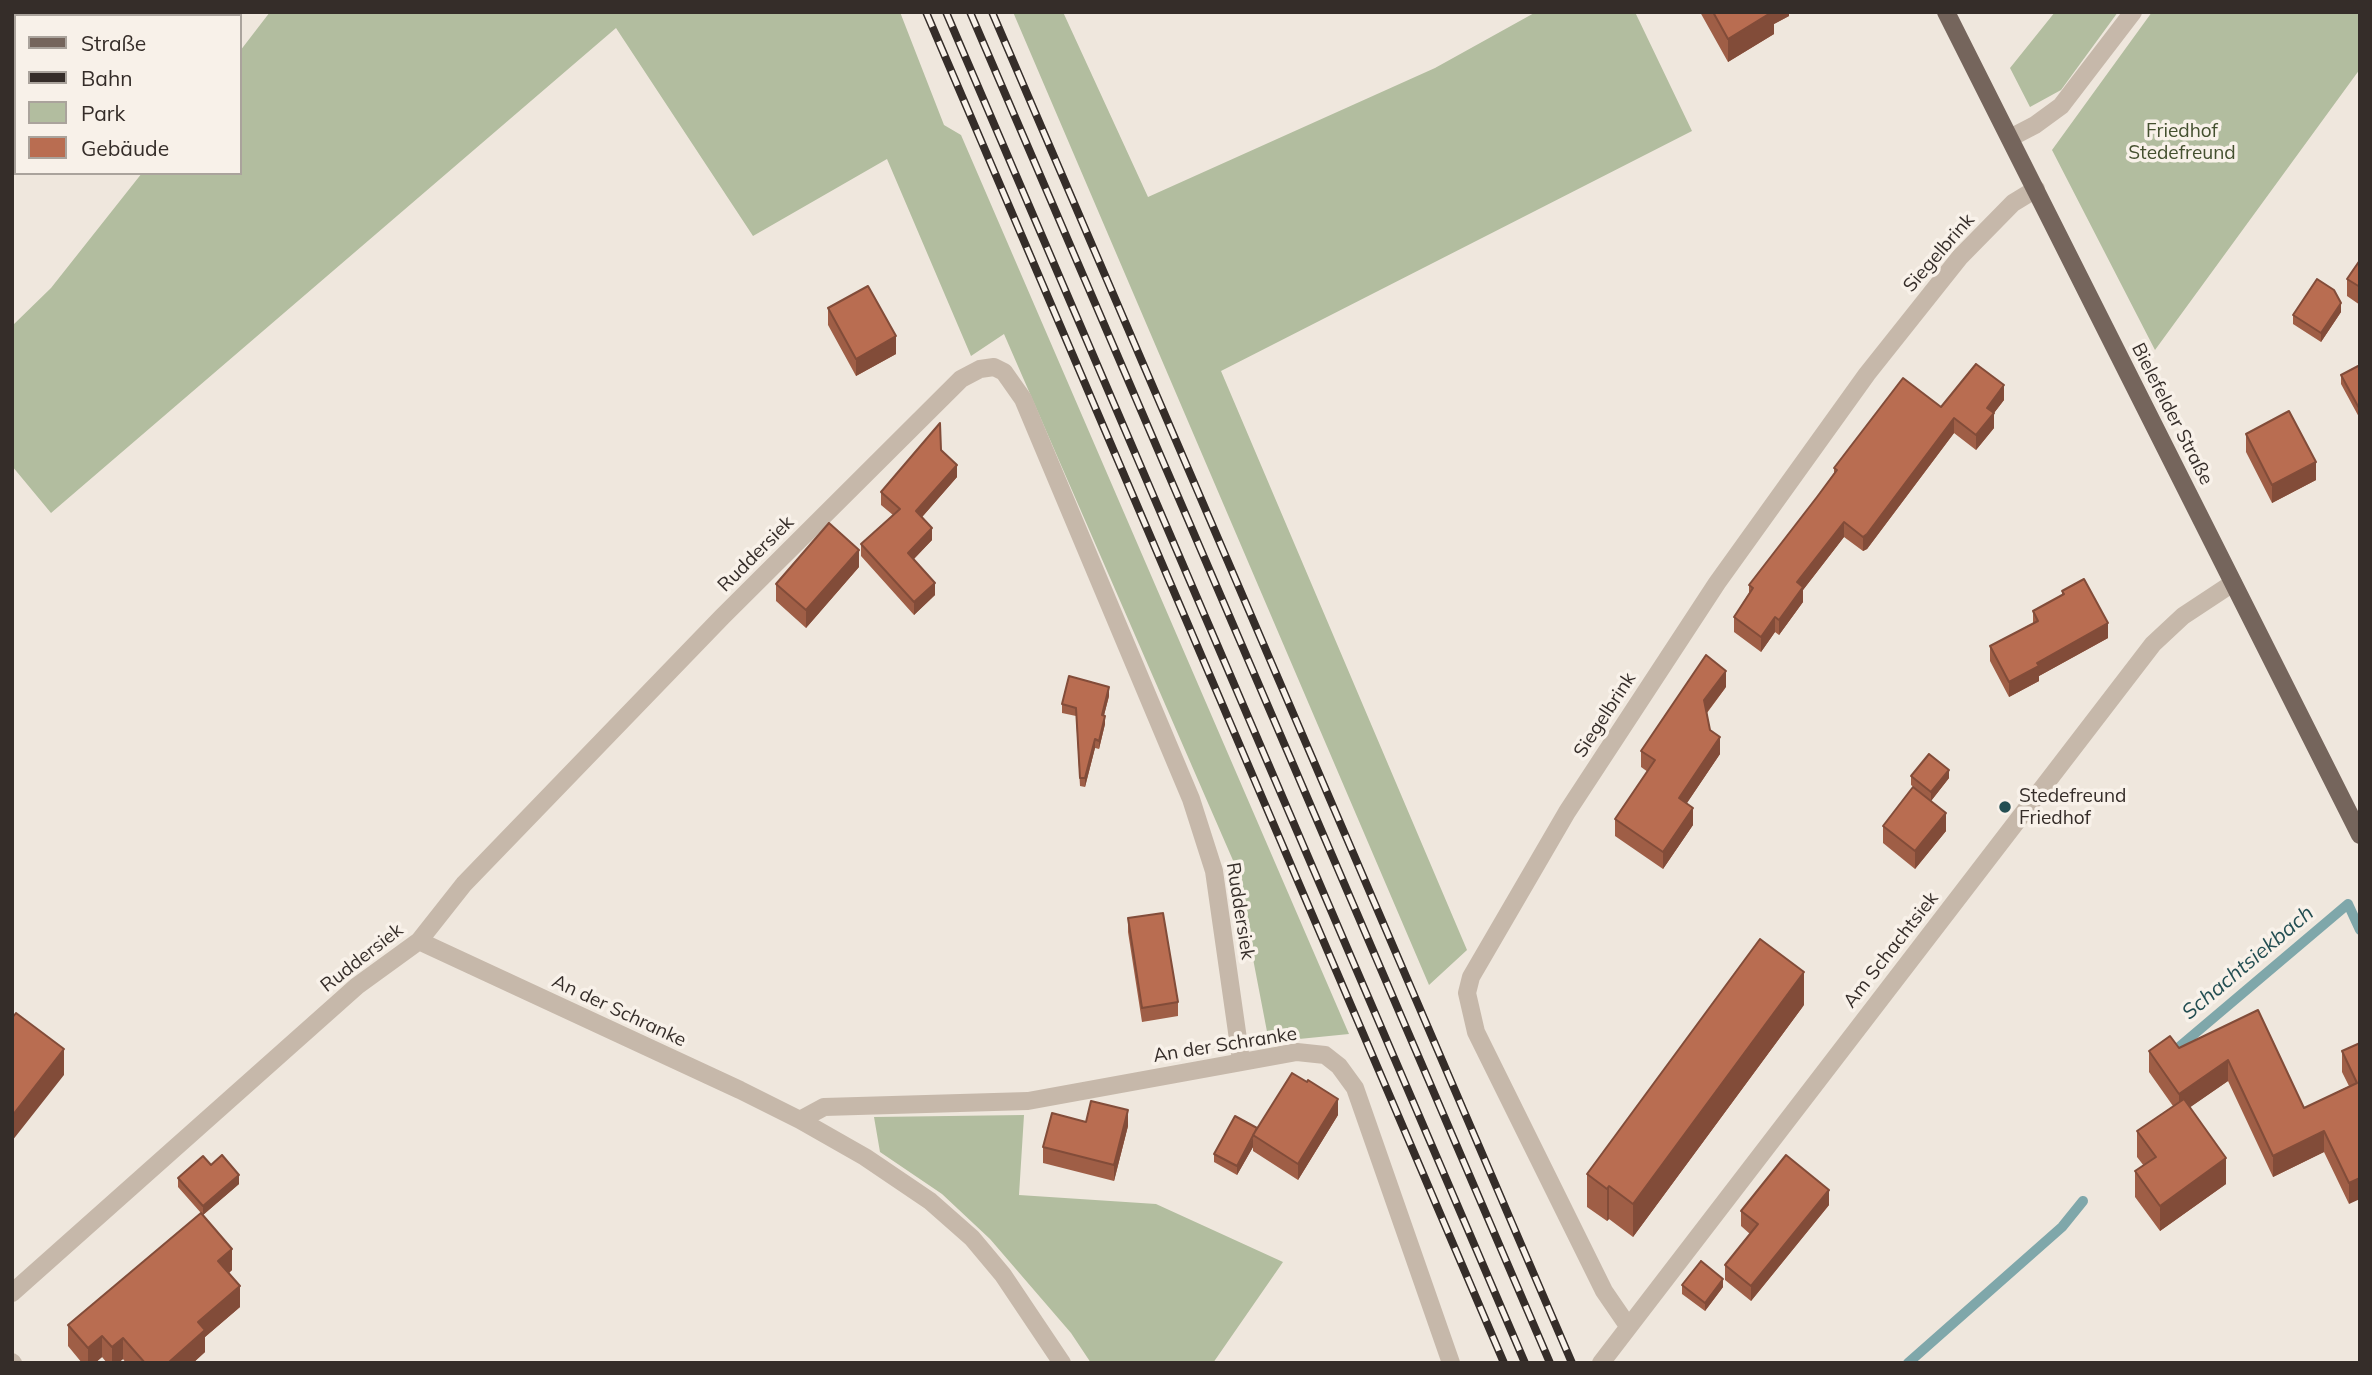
<!DOCTYPE html>
<html>
<head>
<meta charset="utf-8">
<style>
  body { margin:0 }
  #map { position:relative; width:2372px; height:1375px; overflow:hidden; background:#efe7dd; font-family:Mulish,sans-serif }
  canvas { display:block }
  .frame { position:absolute; inset:0; border:14px solid #352d29; pointer-events:none }
  .legend { position:absolute; left:14px; top:14px; width:228px; height:161px; box-sizing:border-box; background:#f8f1e9; border:2px solid #aaa39c; margin:0; padding:9px 12px; list-style:none; font-size:21px; color:#352d29 }
  .legend li { display:flex; align-items:center; gap:14px; height:35px }
  .legend b { width:35px; border:2px solid #aaa39c }
</style>
</head>
<body>
<div id="map">
<canvas width="2372" height="1375"></canvas>
<div class="frame"></div>
<ul class="legend">
<li><b style="height:9px;background:#75655c"></b>Straße</li>
<li><b style="height:9px;background:#352d29"></b>Bahn</li>
<li><b style="height:19px;background:#b2bd9f"></b>Park</li>
<li><b style="height:19px;background:#b96d51"></b>Gebäude</li>
</ul>
</div>
<script>
const ctx = document.querySelector('canvas').getContext('2d');
ctx.lineJoin = 'round';
function fillPath(path, color) { ctx.fillStyle = color; ctx.fill(path, 'evenodd'); }
const poly = rows => new Path2D(rows.map(r => 'M' + r).join(''));
function trace(path, color, width, dash) { ctx.strokeStyle = color; ctx.lineWidth = width; ctx.lineCap = dash ? 'butt' : 'round'; ctx.setLineDash(dash || []); ctx.stroke(path); }
function write(font, color, halo, rows, align = 'center') {
  ctx.font = font + ' Mulish,sans-serif'; ctx.lineWidth = 7; ctx.setLineDash([]); ctx.textBaseline = 'middle'; ctx.strokeStyle = halo; ctx.fillStyle = color; for (const [text, x, y, turn = 0] of rows) {
    ctx.save(); ctx.translate(x, y); ctx.rotate((+turn || 0) * Math.PI / 180); ctx.textAlign = isNaN(turn) ? turn : align; if (halo) ctx.strokeText(text, 0, 0); ctx.fillText(text, 0, 0); ctx.restore();
  }
}
fillPath(poly([
  [270,12,900,12,944,125,961,135,1349,1034,1269,1042,1235,865,1004,334,971,356,887,159,753,236,616,28,51,513,12,466,12,326,51,288,142,173,240,173,240,51],
  [1013,12,1063,12,1148,197,1435,68,1536,12,1635,12,1692,131,1221,371,1467,950,1429,985],
  [2055,12,2118,12,2061,90,2030,107,2010,68],
  [2152,12,2360,12,2360,69,2155,350,2052,150],
  [1024,1115,1019,1195,1156,1204,1283,1262,1213,1363,1091,1363,1071,1333,990,1239,942,1194,880,1152,874,1117]
]), '#b2bd9f');
trace(poly([
  [2184,1056,2179,1047,2348,904,2360,930],
  [1908,1363,2062,1227,2083,1201]
]), '#7fa7aa', 10);
trace(poly([
  [2010,138,2035,125,2061,106,2133,12],
  [419,941,740,1090,800,1120,865,1157,930,1201,972,1238,1003,1275,1062,1363],
  [800,1120,824,1107,1028,1101,1297,1052,1325,1055,1339,1066,1355,1088,1451,1363],
  [12,1293,357,986,419,941,464,884,722,617,961,379,980,369,994,367,1004,372,1023,399,1191,799,1214,871,1241,1060],
  [1628,1326,1604,1291,1476,1032,1467,993,1471,977,1567,812,1717,583,1867,374,1960,257,2013,203,2036,189],
  [12,1362,13,1363],
  [1601,1363,2153,644,2183,616,2233,583]
]), '#c6b8aa', 18);
trace(poly([
  [1946,12,2360,835]
]), '#75655c', 18);
const rail = poly([
  [926,12,1504,1363],
  [946,12,1525,1363],
  [970,12,1550,1363],
  [992,12,1572,1363]
]);
trace(rail, '#352d29', 8);
trace(rail, '#f8f1e9', 5, [16]);
fillPath(poly([
  [1700,12,1789,12,1789,16,1774,24,1774,34,1728,62],
  [12,25,16,25,16,128,12,127],
  [2360,260,2360,305,2347,296,2347,279],
  [828,308,896,354,856,376,828,325],
  [2341,312,2321,342,2293,324,2293,315],
  [2360,365,2360,419,2341,384,2341,375],
  [2004,400,1994,413,1994,428,1976,450,1954,433,1867,549,1863,551,1844,537,1803,590,1803,602,1779,635,1775,632,1761,652,1734,632,1734,617,1749,593,1749,585,1817,497,1834,473,1834,468,1941,407],
  [2246,434,2316,480,2272,503,2246,452],
  [941,450,957,477,922,517,932,540,914,559,935,595,914,615,861,556,861,544,893,515,881,505,881,492],
  [859,567,806,628,776,601,776,584],
  [2062,591,2108,638,2039,676,2039,681,2009,697,1990,661,1990,646,2033,623,2033,611,2062,595],
  [1726,687,1707,713,1710,730,1720,754,1686,804,1693,825,1663,869,1615,836,1615,819,1648,772,1641,767,1641,751],
  [1109,696,1104,715,1105,724,1099,749,1095,748,1085,787,1080,786,1076,716,1062,713,1062,704],
  [1911,776,1949,778,1931,801,1911,785],
  [1883,826,1946,831,1915,869,1883,843],
  [1128,918,1178,1002,1178,1016,1142,1022,1128,932],
  [1804,1005,1633,1237,1609,1219,1607,1221,1587,1207,1587,1174],
  [2258,1010,2304,1108,2349,1086,2342,1072,2342,1051,2360,1043,2349,1204,2324,1152,2273,1177,2228,1081,2190,1107,2226,1184,2160,1231,2135,1197,2135,1171,2144,1166,2137,1157,2137,1131,2173,1106,2149,1072,2149,1051,2179,1048],
  [1338,1115,1298,1180,1253,1151,1253,1147,1237,1175,1214,1162,1214,1154,1257,1128],
  [1086,1122,1128,1126,1114,1181,1043,1163,1043,1147],
  [211,1165,239,1184,203,1215,232,1270,229,1273,240,1307,205,1337,205,1352,193,1363,126,1363,123,1359,118,1363,107,1363,102,1357,95,1363,82,1363,68,1346,68,1325,201,1213,178,1187,178,1178],
  [1829,1205,1751,1301,1725,1280,1725,1265,1750,1234,1741,1226,1741,1211],
  [1682,1285,1723,1287,1705,1311,1682,1294]
]), '#9f5e46');
fillPath(poly([
  [158,12,164,12,162,16,155,16],
  [1770,12,1789,12,1789,16,1774,24,1774,34,1728,62,1728,39],
  [2341,303,2341,312,2321,342,2321,333],
  [896,336,896,354,856,376,856,359],
  [2004,385,2004,400,1994,413,1994,428,1976,450,1976,435,1987,408],
  [1954,418,1954,433,1867,549,1863,551,1863,537],
  [2316,462,2316,480,2272,503,2272,485],
  [957,465,957,477,916,524,916,511],
  [1844,522,1844,537,1803,590,1803,602,1779,635,1779,620,1797,582],
  [932,528,932,540,908,565,908,553],
  [859,550,859,567,806,628,806,610],
  [935,583,935,595,914,615,914,602],
  [1775,617,1775,632,1761,652,1761,637],
  [2108,623,2108,638,2039,676,2039,681,2009,697,2009,682,2037,663],
  [1726,671,1726,687,1704,716,1704,700],
  [1109,687,1109,696,1102,723,1102,715],
  [1105,716,1105,724,1099,749,1099,741],
  [1720,737,1720,754,1679,815,1679,798],
  [1095,739,1095,748,1085,787,1085,778],
  [1949,770,1949,778,1931,801,1931,792],
  [1693,808,1693,825,1663,869,1663,852],
  [1946,813,1946,831,1915,869,1915,851],
  [1804,972,1804,1005,1633,1237,1633,1204],
  [64,1049,64,1075,12,1141,12,1116],
  [2228,1060,2228,1081,2179,1115,2179,1094],
  [1338,1099,1338,1115,1298,1180,1298,1164],
  [1128,1110,1128,1126,1114,1181,1114,1165],
  [2324,1131,2324,1152,2273,1177,2273,1156],
  [1253,1138,1253,1147,1237,1175,1237,1166],
  [2226,1158,2226,1184,2160,1231,2160,1206],
  [239,1175,239,1184,203,1215,203,1206],
  [2360,1178,2360,1199,2349,1204,2349,1183],
  [1609,1186,1609,1219,1607,1221,1607,1189],
  [1829,1190,1829,1205,1751,1301,1751,1286],
  [232,1249,232,1270,218,1282,218,1261],
  [1723,1279,1723,1287,1705,1311,1705,1303],
  [240,1286,240,1307,205,1337,205,1352,193,1363,168,1363,198,1322],
  [102,1336,102,1357,95,1363,88,1363,88,1348],
  [123,1338,123,1359,118,1363,112,1363,112,1347]
]), '#824c39');
const building = poly([
  [100,12,158,12,155,16,98,16,100,12],
  [1713,12,1772,12,1728,39,1713,12],
  [12,25,16,25,16,102,12,102,12,25],
  [2360,260,2360,287,2347,279,2360,260],
  [2317,279,2334,290,2341,303,2321,333,2293,315,2317,279],
  [868,286,896,336,856,359,828,308,868,286],
  [1976,364,2004,385,1987,408,1994,413,1976,435,1954,418,1867,534,1863,537,1844,522,1797,582,1803,587,1779,620,1775,617,1761,637,1734,617,1753,588,1749,585,1817,497,1837,470,1834,468,1903,378,1941,407,1976,364],
  [2360,365,2360,410,2341,375,2360,365],
  [2289,411,2316,462,2272,485,2246,434,2289,411],
  [940,423,941,450,957,465,916,511,932,528,908,553,935,583,914,602,861,544,900,509,881,492,940,423],
  [829,523,859,550,806,610,776,584,829,523],
  [2084,579,2108,623,2037,663,2039,666,2009,682,1990,646,2038,621,2033,611,2064,594,2062,591,2084,579],
  [1706,655,1726,671,1704,700,1710,730,1720,737,1679,798,1693,808,1663,852,1615,819,1655,760,1641,751,1706,655],
  [1069,676,1109,687,1102,715,1105,716,1099,741,1095,739,1085,778,1080,778,1076,708,1062,704,1069,676],
  [1929,754,1949,770,1931,792,1911,776,1929,754],
  [1913,787,1946,813,1915,851,1883,826,1913,787],
  [1163,913,1178,1002,1142,1008,1128,918,1163,913],
  [1760,939,1804,972,1633,1204,1609,1186,1607,1189,1587,1174,1760,939],
  [2258,1010,2304,1108,2357,1083,2342,1051,2360,1043,2360,1178,2349,1183,2324,1131,2273,1156,2228,1060,2179,1094,2149,1051,2170,1036,2179,1048,2258,1010],
  [16,1013,64,1049,12,1116,12,1018,16,1013],
  [1292,1073,1307,1082,1308,1080,1338,1099,1298,1164,1253,1135,1292,1073],
  [2184,1099,2226,1158,2160,1206,2135,1171,2156,1157,2137,1131,2184,1099],
  [1091,1101,1128,1110,1114,1165,1043,1147,1052,1113,1086,1122,1091,1101],
  [1235,1116,1257,1128,1237,1166,1214,1154,1235,1116],
  [222,1155,239,1175,203,1206,178,1178,203,1156,211,1165,222,1155],
  [1786,1155,1829,1190,1751,1286,1725,1265,1758,1224,1741,1211,1786,1155],
  [201,1213,232,1249,218,1261,240,1286,198,1322,205,1330,168,1363,145,1363,123,1338,112,1347,102,1336,88,1348,68,1325,201,1213],
  [1701,1261,1723,1279,1705,1303,1682,1285,1701,1261]
]);
fillPath(building, '#b96d51');
trace(building, '#824c39', 2);
for (const [x, y, r, color] of [
  [2005,807,7,"#234e52"]
]) { const dot = new Path2D(); dot.arc(x, y, r, 0, 2 * Math.PI); ctx.fillStyle = color; ctx.fill(dot); trace(dot, '#f8f1e9', 2.5); }
write('19px', '#44502f', '#f8f1e9', [
  ["Friedhof",2182,131],
  ["Stedefreund",2182,153]
]);
write('19px', '#352d29', '#f8f1e9', [
  ["Siegelbrink",1939,253,-49],
  ["Bielefelder Straße",2172,414,63],
  ["Ruddersiek",756,554,-45],
  ["Siegelbrink",1605,715,-57],
  ["Ruddersiek",1240,911,81],
  ["Am Schachtsiek",1891,950,-52],
  ["Ruddersiek",362,958,-38],
  ["An der Schranke",619,1011,25],
  ["An der Schranke",1225,1045,-9]
]);
write('19px', '#352d29', '#f8f1e9', [
  ["Stedefreund",2019,796],
  ["Friedhof",2019,818]
], 'left');
write('italic 21px', '#234e52', '#f8f1e9', [
  ["Schachtsiekbach",2248,963,-40]
]);
</script>
</body>
</html>
